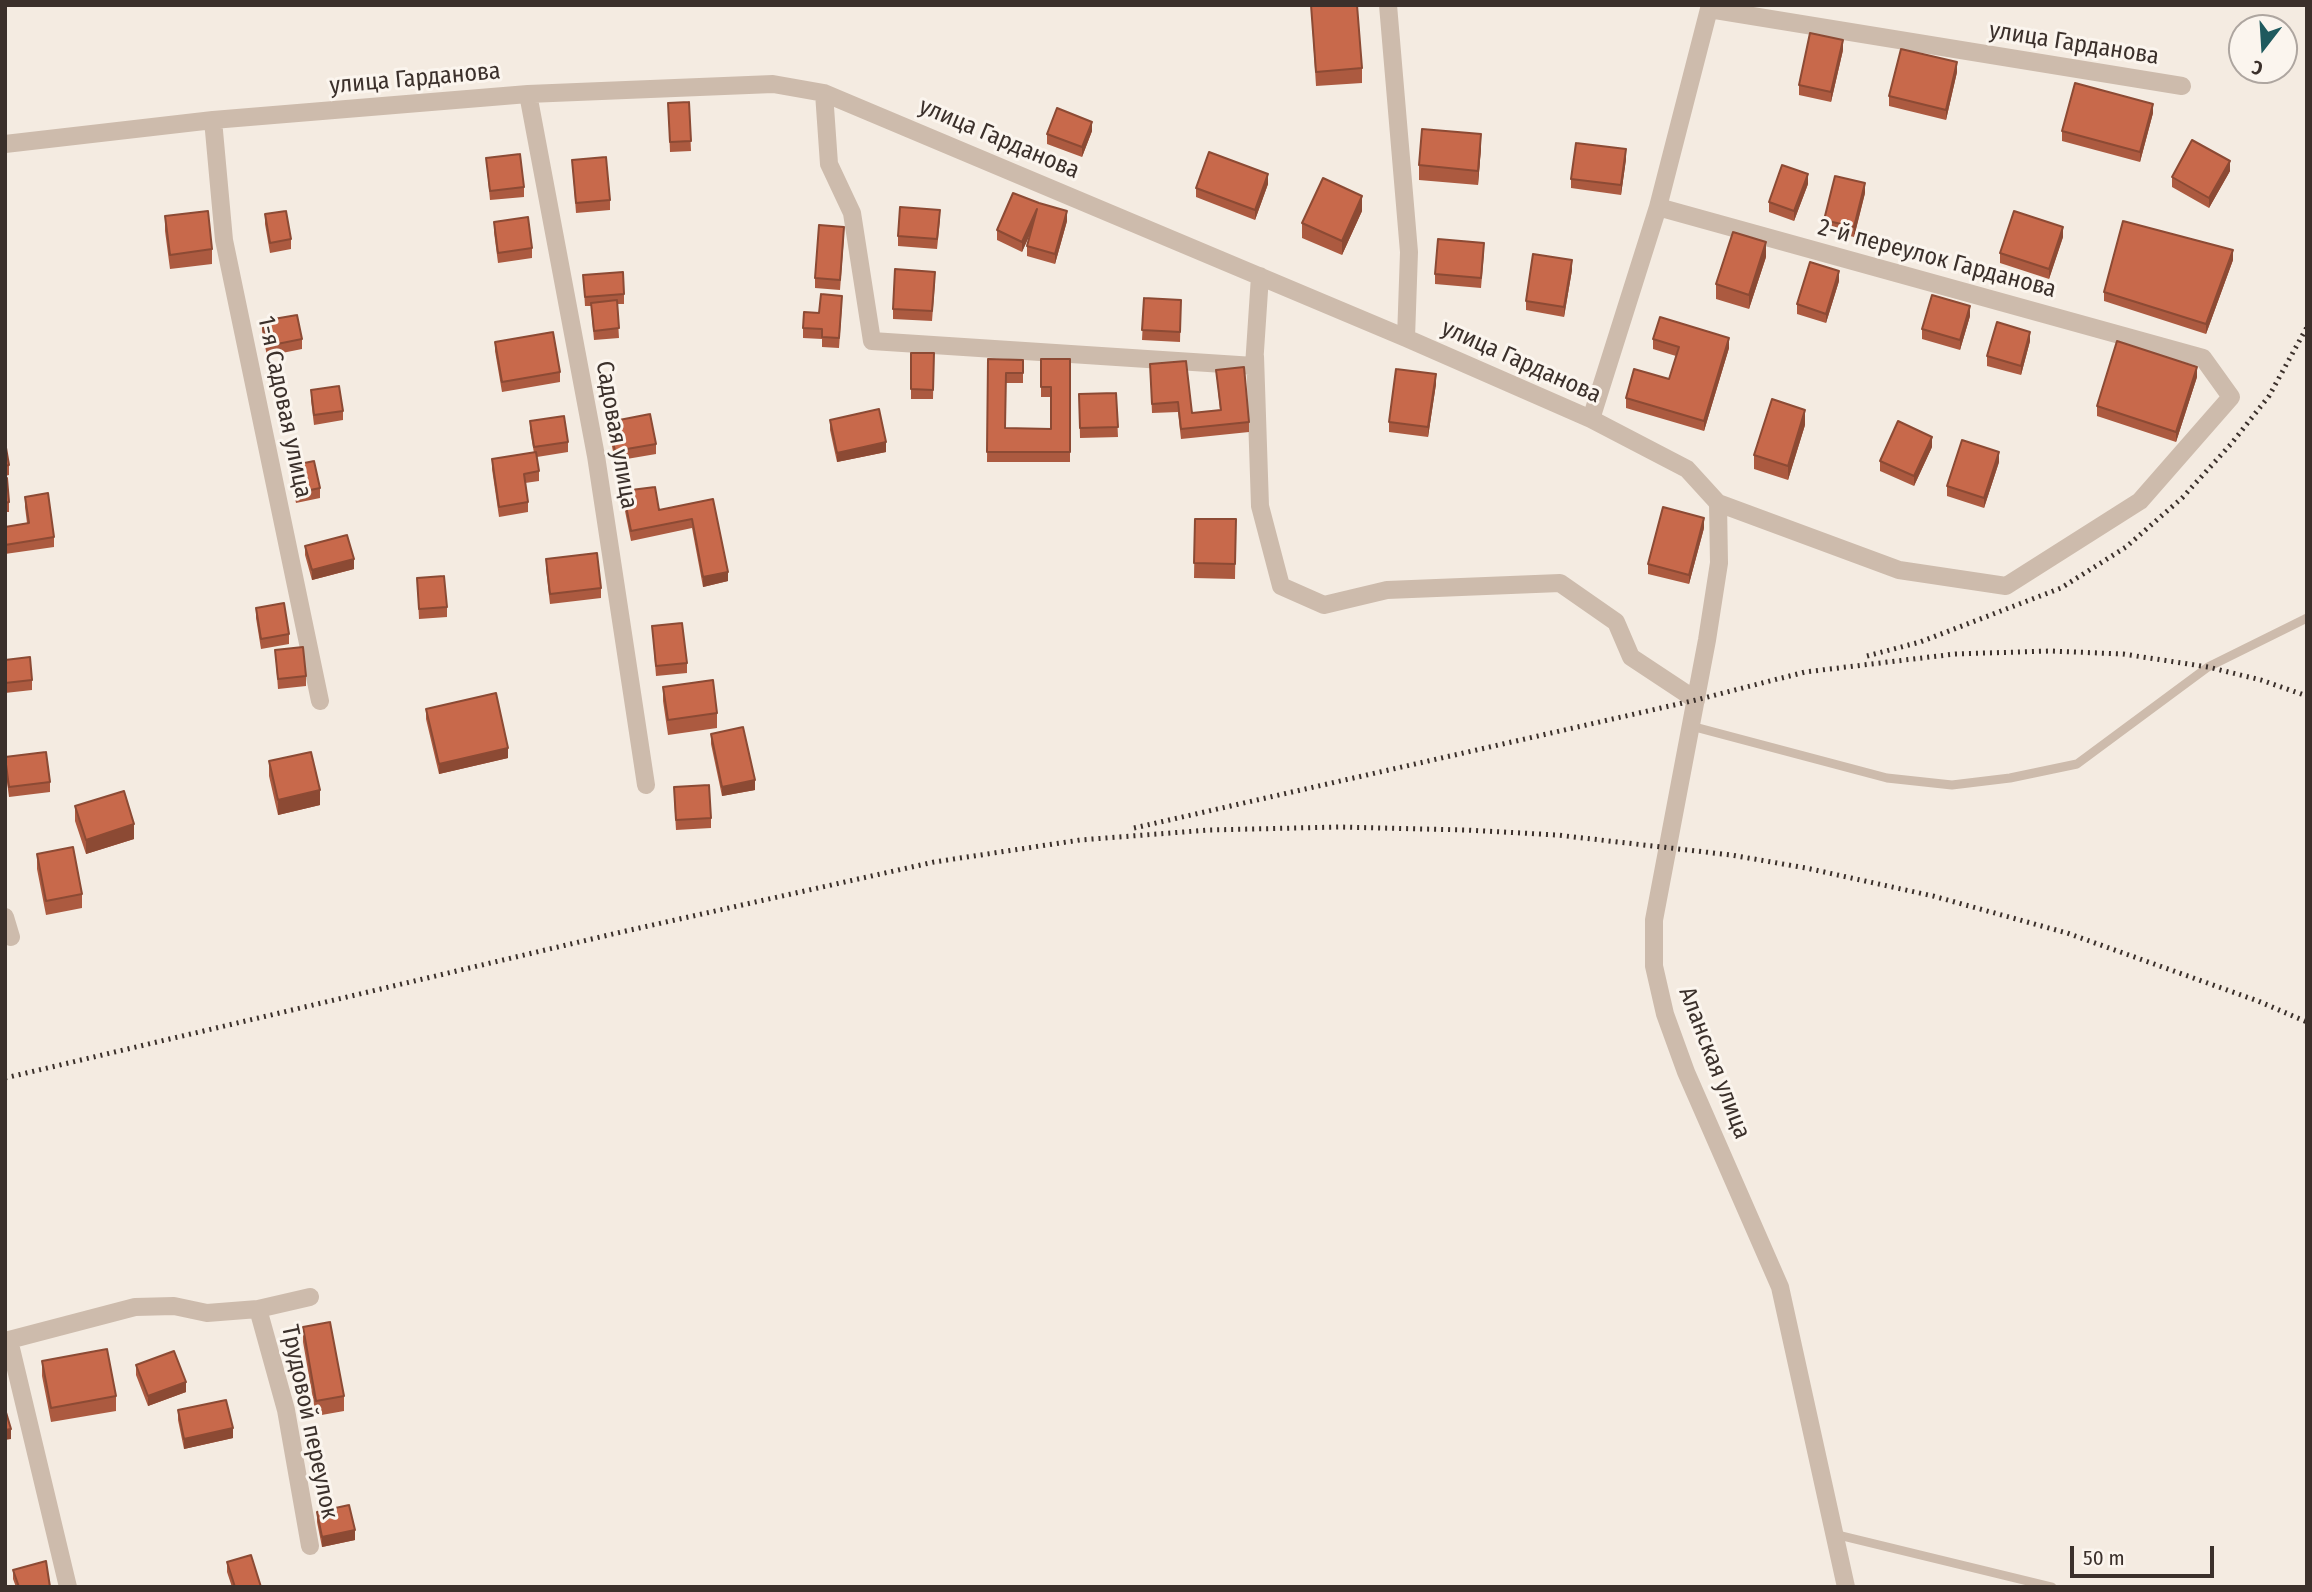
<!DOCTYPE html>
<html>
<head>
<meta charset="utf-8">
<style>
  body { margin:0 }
  #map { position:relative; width:2312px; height:1592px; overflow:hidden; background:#f4ebe1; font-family:"Fira Sans Condensed",sans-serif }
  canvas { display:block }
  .frame { position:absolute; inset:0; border:7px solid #3b302b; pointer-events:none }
  .north { position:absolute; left:2228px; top:14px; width:70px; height:70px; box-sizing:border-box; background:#fbf5ee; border:2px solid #aea6a0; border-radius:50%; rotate:197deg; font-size:19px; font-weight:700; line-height:28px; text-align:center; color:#3b302b }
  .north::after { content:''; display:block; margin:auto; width:24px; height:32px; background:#1f5a5e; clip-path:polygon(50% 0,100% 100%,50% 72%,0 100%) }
  .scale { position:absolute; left:2070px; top:1546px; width:144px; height:32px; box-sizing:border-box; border:4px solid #3b302b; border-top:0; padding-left:9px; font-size:21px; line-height:24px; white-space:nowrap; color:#3b302b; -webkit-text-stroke:5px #fbf5ee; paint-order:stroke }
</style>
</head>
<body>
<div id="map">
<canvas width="2312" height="1592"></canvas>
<div class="frame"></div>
<div class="north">С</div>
<div class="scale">50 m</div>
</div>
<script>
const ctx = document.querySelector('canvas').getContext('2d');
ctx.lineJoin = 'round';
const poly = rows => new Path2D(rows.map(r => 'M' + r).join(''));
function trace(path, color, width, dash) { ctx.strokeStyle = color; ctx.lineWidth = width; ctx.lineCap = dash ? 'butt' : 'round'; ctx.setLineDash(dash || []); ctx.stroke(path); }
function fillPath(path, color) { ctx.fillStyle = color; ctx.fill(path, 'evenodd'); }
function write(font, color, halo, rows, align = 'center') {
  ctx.font = font + ' "Fira Sans Condensed",sans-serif'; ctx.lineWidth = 6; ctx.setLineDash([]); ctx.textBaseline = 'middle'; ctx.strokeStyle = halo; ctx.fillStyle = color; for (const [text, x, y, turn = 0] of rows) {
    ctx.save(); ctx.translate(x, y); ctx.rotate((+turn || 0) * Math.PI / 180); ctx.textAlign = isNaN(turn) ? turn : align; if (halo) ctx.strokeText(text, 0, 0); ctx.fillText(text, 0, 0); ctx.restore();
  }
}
trace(poly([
  [1691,726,1887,778,1952,785,2010,778,2077,764,2208,667,2307,618],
  [1834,1534,2052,1587]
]), '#cdbbac', 9);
trace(poly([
  [1388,5,1409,252,1406,338],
  [824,93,829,164,852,213,872,341,1254,366,1260,276],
  [528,94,596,456,646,785],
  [213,120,224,240,320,701],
  [5,144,213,120,528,94,773,84,824,93,1406,338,1591,419,1687,469,1718,503,1899,570,2006,586,2140,501,2231,397,2203,358,1658,207],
  [1255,356,1260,506,1281,586,1324,605,1387,590,1560,583,1616,622,1631,657,1696,700],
  [1591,419,1658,207,1709,9,2182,86],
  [1718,503,1719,563,1707,640,1654,920,1654,966,1665,1014,1686,1072,1780,1287,1846,1587],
  [5,917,11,937],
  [258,1309,286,1410,310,1546],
  [68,1587,9,1340,135,1307,174,1306,207,1313,258,1309,310,1297]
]), '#cdbbac', 18);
trace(poly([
  [1867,656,1920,642,2061,588,2126,547,2182,498,2231,444,2269,396,2307,327],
  [1134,828,1696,700,1805,672,1955,654,2050,651,2123,654,2208,667,2261,680,2307,696],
  [5,1078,617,933,934,862,1080,840,1209,830,1339,827,1466,830,1557,835,1731,855,1806,868,1933,896,2067,933,2258,1001,2307,1022]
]), '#3b302b', 5, [2, 5]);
fillPath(poly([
  [1311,5,1362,68,1362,83,1316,86],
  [1843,50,1831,102,1799,95,1799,85],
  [1957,72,1946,120,1889,106,1889,96],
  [689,102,691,151,670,152,668,103],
  [2153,113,2140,162,2062,141,2062,131],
  [1092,131,1082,157,1047,144,1047,134],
  [1481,148,1478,185,1419,180,1419,165],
  [486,158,524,187,524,197,490,200],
  [1626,159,1621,195,1571,188,1571,179],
  [572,160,610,200,610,210,576,213],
  [2230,171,2209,208,2172,187,2172,177],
  [1268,184,1255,220,1196,197,1196,188],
  [1808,184,1794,221,1769,212,1769,202],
  [1865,193,1854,237,1824,230,1824,220],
  [1362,211,1342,255,1302,238,1302,223],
  [265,214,291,239,291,249,270,253,265,224],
  [165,216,212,249,212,264,170,269,165,231],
  [940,220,937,249,898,246,898,236],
  [1067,221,1055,264,1027,256,1027,246,1031,231,1022,252,997,240,997,230],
  [494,222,532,248,532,258,498,263,494,232],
  [844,237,840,290,815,288,815,278],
  [2063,237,2049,279,2000,263,2000,253],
  [1484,253,1481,288,1435,284,1435,274],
  [1766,257,1749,309,1716,299,1716,284],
  [2233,260,2206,334,2104,301,2104,292],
  [1572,270,1564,317,1526,310,1526,301],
  [583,275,624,294,624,304,617,304,619,338,594,340,591,306,585,306],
  [1839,281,1826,323,1797,314,1797,304],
  [935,282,932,321,893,319,893,309],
  [1144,298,1181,300,1180,342,1142,340],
  [842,305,839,348,822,347,822,339,803,338,803,328,819,313],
  [1970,316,1960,350,1922,339,1922,329],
  [262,321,302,339,302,349,267,356,262,331],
  [1653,339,1729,348,1704,431,1626,408,1626,398,1669,379,1676,356,1653,349],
  [2030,341,2021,375,1987,366,1987,356],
  [495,342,560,372,560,382,502,392,495,351],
  [911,353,934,353,933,399,911,399],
  [988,359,1023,360,1023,383,1006,383,1005,428,1051,429,1051,397,1041,397,1041,359,1070,359,1070,462,987,462],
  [1150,364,1192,413,1220,410,1216,370,1249,422,1249,432,1181,439,1178,412,1152,413],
  [2197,377,2176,442,2097,416,2097,406],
  [1436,384,1428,437,1389,432,1389,422],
  [311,390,343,411,343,420,314,425,311,400],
  [1116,393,1118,437,1080,438,1079,394],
  [830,420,886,452,837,462,830,430],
  [530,421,568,442,568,452,537,457,539,471,539,481,525,483,528,502,528,512,499,517,492,469,492,459,534,453,530,430],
  [609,422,656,444,656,454,615,461,609,432],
  [1805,425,1788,480,1754,469,1754,455],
  [5,442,9,465,9,475,5,476],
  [1932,447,1914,486,1880,471,1880,461],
  [1999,462,1984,508,1947,496,1947,486],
  [290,466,320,488,320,498,296,503,290,476],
  [5,478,9,502,9,512,5,512],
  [623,491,659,510,713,499,728,581,703,587,692,528,631,541,623,501],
  [25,497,54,537,54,547,5,554,5,527,27,523,25,507],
  [1195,519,1236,519,1235,579,1194,578],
  [1704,528,1689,584,1648,574,1648,564],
  [305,546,354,569,312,580,305,555],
  [546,559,601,588,601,598,550,604,546,569],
  [417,578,447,607,447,617,419,619],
  [256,608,289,634,289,644,261,649,256,618],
  [652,626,687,663,687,673,656,676],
  [275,650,306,676,306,686,278,689],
  [5,660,32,680,32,690,5,693],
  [663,687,717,713,717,728,668,735,663,701],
  [426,709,508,758,439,774,426,719],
  [711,734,755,790,722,796,711,744],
  [5,757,50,782,50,792,9,797,5,766],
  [269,761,320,805,278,815,269,776],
  [674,797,711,818,711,828,676,830],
  [75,806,134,839,86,854,75,821],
  [37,854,82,894,82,908,46,915,37,869],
  [303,1327,344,1396,344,1411,316,1416,303,1342],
  [42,1361,116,1396,116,1411,51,1422,42,1376],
  [136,1365,186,1392,148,1406,136,1375],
  [178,1410,233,1438,184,1449,178,1420],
  [317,1512,355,1540,322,1547,317,1522],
  [227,1562,261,1587,232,1587,227,1572],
  [13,1570,50,1587,16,1587,13,1579]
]), '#ac5a40');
fillPath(poly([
  [1843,40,1843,50,1831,102,1831,92],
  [1957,62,1957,72,1946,120,1946,110],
  [2153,104,2153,113,2140,162,2140,152],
  [1092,122,1092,131,1082,157,1082,147],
  [1481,134,1481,148,1478,185,1478,171],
  [1626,149,1626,159,1621,195,1621,185],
  [2230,161,2230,171,2209,208,2209,198],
  [1268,174,1268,184,1255,220,1255,210],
  [1808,174,1808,184,1794,221,1794,211],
  [1865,183,1865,193,1854,237,1854,227],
  [1362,196,1362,211,1342,255,1342,241],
  [1037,209,1037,219,1022,252,1022,242],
  [1067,211,1067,221,1055,264,1055,254],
  [2063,227,2063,237,2049,279,2049,269],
  [1766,242,1766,257,1749,309,1749,295],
  [2233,250,2233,260,2206,334,2206,324],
  [1572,260,1572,270,1564,317,1564,307],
  [1839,271,1839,281,1826,323,1826,314],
  [1970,306,1970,316,1960,350,1960,340],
  [2030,332,2030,341,2021,375,2021,366],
  [1729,338,1729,348,1704,431,1704,421],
  [2197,367,2197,377,2176,442,2176,432],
  [1436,374,1436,384,1428,437,1428,427],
  [1805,410,1805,425,1788,480,1788,466],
  [1932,437,1932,447,1914,486,1914,476],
  [886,442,886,452,837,462,837,453],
  [1999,452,1999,462,1984,508,1984,498],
  [1704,518,1704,528,1689,584,1689,575],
  [354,559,354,569,312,580,312,570],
  [728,572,728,581,703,587,703,577],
  [508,748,508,758,439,774,439,764],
  [755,780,755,790,722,796,722,787],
  [320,790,320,805,278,815,278,800],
  [134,824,134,839,86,854,86,840],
  [186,1382,186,1392,148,1406,148,1396],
  [233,1428,233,1438,184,1449,184,1439],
  [11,1429,11,1439,5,1440,5,1430],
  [355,1530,355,1540,322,1547,322,1537]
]), '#8c4a34');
const building = poly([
  [1311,5,1357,5,1362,68,1316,72,1311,5],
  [1810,33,1843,40,1831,92,1799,85,1810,33],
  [1901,49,1957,62,1946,110,1889,96,1901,49],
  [2075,83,2153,104,2140,152,2062,131,2075,83],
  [689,102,691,141,670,142,668,103,689,102],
  [1057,108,1092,122,1082,147,1047,134,1057,108],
  [1422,129,1481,134,1478,171,1419,165,1422,129],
  [2192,140,2230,161,2209,198,2172,177,2192,140],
  [1576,143,1626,149,1621,185,1571,179,1576,143],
  [1209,152,1268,174,1255,210,1196,188,1209,152],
  [520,154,524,187,490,191,486,158,520,154],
  [606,157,610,200,576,203,572,160,606,157],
  [1782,165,1808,174,1794,211,1769,202,1782,165],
  [1835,176,1865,183,1854,227,1824,220,1835,176],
  [1323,178,1362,196,1342,241,1302,223,1323,178],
  [1013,193,1039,203,1067,211,1055,254,1027,246,1037,209,1022,242,997,230,1013,193],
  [900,207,940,210,937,239,898,236,900,207],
  [208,211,212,249,170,255,165,216,208,211],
  [286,211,291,239,270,243,265,214,286,211],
  [2014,211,2063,227,2049,269,2000,253,2014,211],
  [528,217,532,248,498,253,494,222,528,217],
  [2123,221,2233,250,2206,324,2104,292,2123,221],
  [819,225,844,227,840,280,815,278,819,225],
  [1733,232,1766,242,1749,295,1716,284,1733,232],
  [1438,239,1484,243,1481,278,1435,274,1438,239],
  [1533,254,1572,260,1564,307,1526,301,1533,254],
  [1810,262,1839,271,1826,314,1797,304,1810,262],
  [895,269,935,272,932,311,893,309,895,269],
  [623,272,624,294,585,297,583,275,623,272],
  [821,294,842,296,839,338,822,337,822,329,803,328,804,312,819,313,821,294],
  [1932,295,1970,306,1960,340,1922,329,1932,295],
  [1144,298,1181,300,1180,332,1142,330,1144,298],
  [617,300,619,328,594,331,591,303,617,300],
  [297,315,302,339,267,346,262,321,297,315],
  [1660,317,1729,338,1704,421,1626,398,1634,369,1669,379,1679,347,1653,339,1660,317],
  [1997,322,2030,332,2021,366,1987,356,1997,322],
  [553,332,560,372,502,382,495,342,553,332],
  [2117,341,2197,367,2176,432,2097,406,2117,341],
  [911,353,934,353,933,390,911,389,911,353],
  [988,359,1023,360,1023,373,1006,373,1005,428,1051,429,1051,387,1041,387,1041,359,1070,359,1070,452,987,452,988,359],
  [1186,361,1192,413,1221,410,1216,370,1244,367,1249,422,1181,429,1178,402,1152,404,1150,364,1186,361],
  [1396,369,1436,374,1428,427,1389,422,1396,369],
  [339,386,343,411,314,415,311,390,339,386],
  [1116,393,1118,427,1080,428,1079,394,1116,393],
  [1772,399,1805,410,1788,466,1754,455,1772,399],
  [879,409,886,442,837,453,830,420,879,409],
  [650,414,656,444,615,451,609,422,650,414],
  [564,416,568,442,534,447,530,421,564,416],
  [1898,421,1932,437,1914,476,1880,461,1898,421],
  [1962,440,1999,452,1984,498,1947,486,1962,440],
  [5,442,9,465,5,466,5,442],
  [536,452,539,471,524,474,528,502,499,507,492,459,536,452],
  [314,461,320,488,296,493,290,466,314,461],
  [5,478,7,478,9,502,5,503,5,478],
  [655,487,659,510,713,499,728,572,703,577,692,519,631,531,623,491,655,487],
  [48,493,54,537,5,545,5,527,29,523,25,497,48,493],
  [1663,507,1704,518,1689,575,1648,564,1663,507],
  [1195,519,1236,519,1235,564,1194,563,1195,519],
  [347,535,354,559,312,570,305,546,347,535],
  [597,553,601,588,550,594,546,559,597,553],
  [444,576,447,607,419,609,417,578,444,576],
  [284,603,289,634,261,639,256,608,284,603],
  [682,623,687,663,656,666,652,626,682,623],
  [303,647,306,676,278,679,275,650,303,647],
  [30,657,32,680,5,683,5,660,30,657],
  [713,680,717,713,668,720,663,687,713,680],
  [496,693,508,748,439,764,426,709,496,693],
  [743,727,755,780,722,787,711,734,743,727],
  [46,752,50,782,9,787,5,757,46,752],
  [311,752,320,790,278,800,269,761,311,752],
  [709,785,711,818,676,820,674,787,709,785],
  [124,791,134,824,86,840,75,806,124,791],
  [73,847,82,894,46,901,37,854,73,847],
  [330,1322,344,1396,316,1401,303,1327,330,1322],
  [107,1349,116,1396,51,1408,42,1361,107,1349],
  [174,1351,186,1382,148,1396,136,1365,174,1351],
  [226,1400,233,1428,184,1439,178,1410,226,1400],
  [5,1409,11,1429,5,1430,5,1409],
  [349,1505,355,1530,322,1537,317,1512,349,1505],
  [251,1555,261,1587,235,1587,227,1562,251,1555],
  [46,1561,50,1587,19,1587,13,1570,46,1561]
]);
fillPath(building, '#c8694b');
trace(building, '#8c4a34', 2);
write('24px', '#3b302b', '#fbf5ee', [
  ["улица Гарданова",2074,44,9],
  ["улица Гарданова",415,79,-5],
  ["улица Гарданова",999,139,23],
  ["2-й переулок Гарданова",1937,259,15],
  ["улица Гарданова",1521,362,24],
  ["1-я Садовая улица",284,407,78],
  ["Садовая улица",616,435,80],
  ["Аланская улица",1714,1063,69],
  ["Трудовой переулок",309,1422,78]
]);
</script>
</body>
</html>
